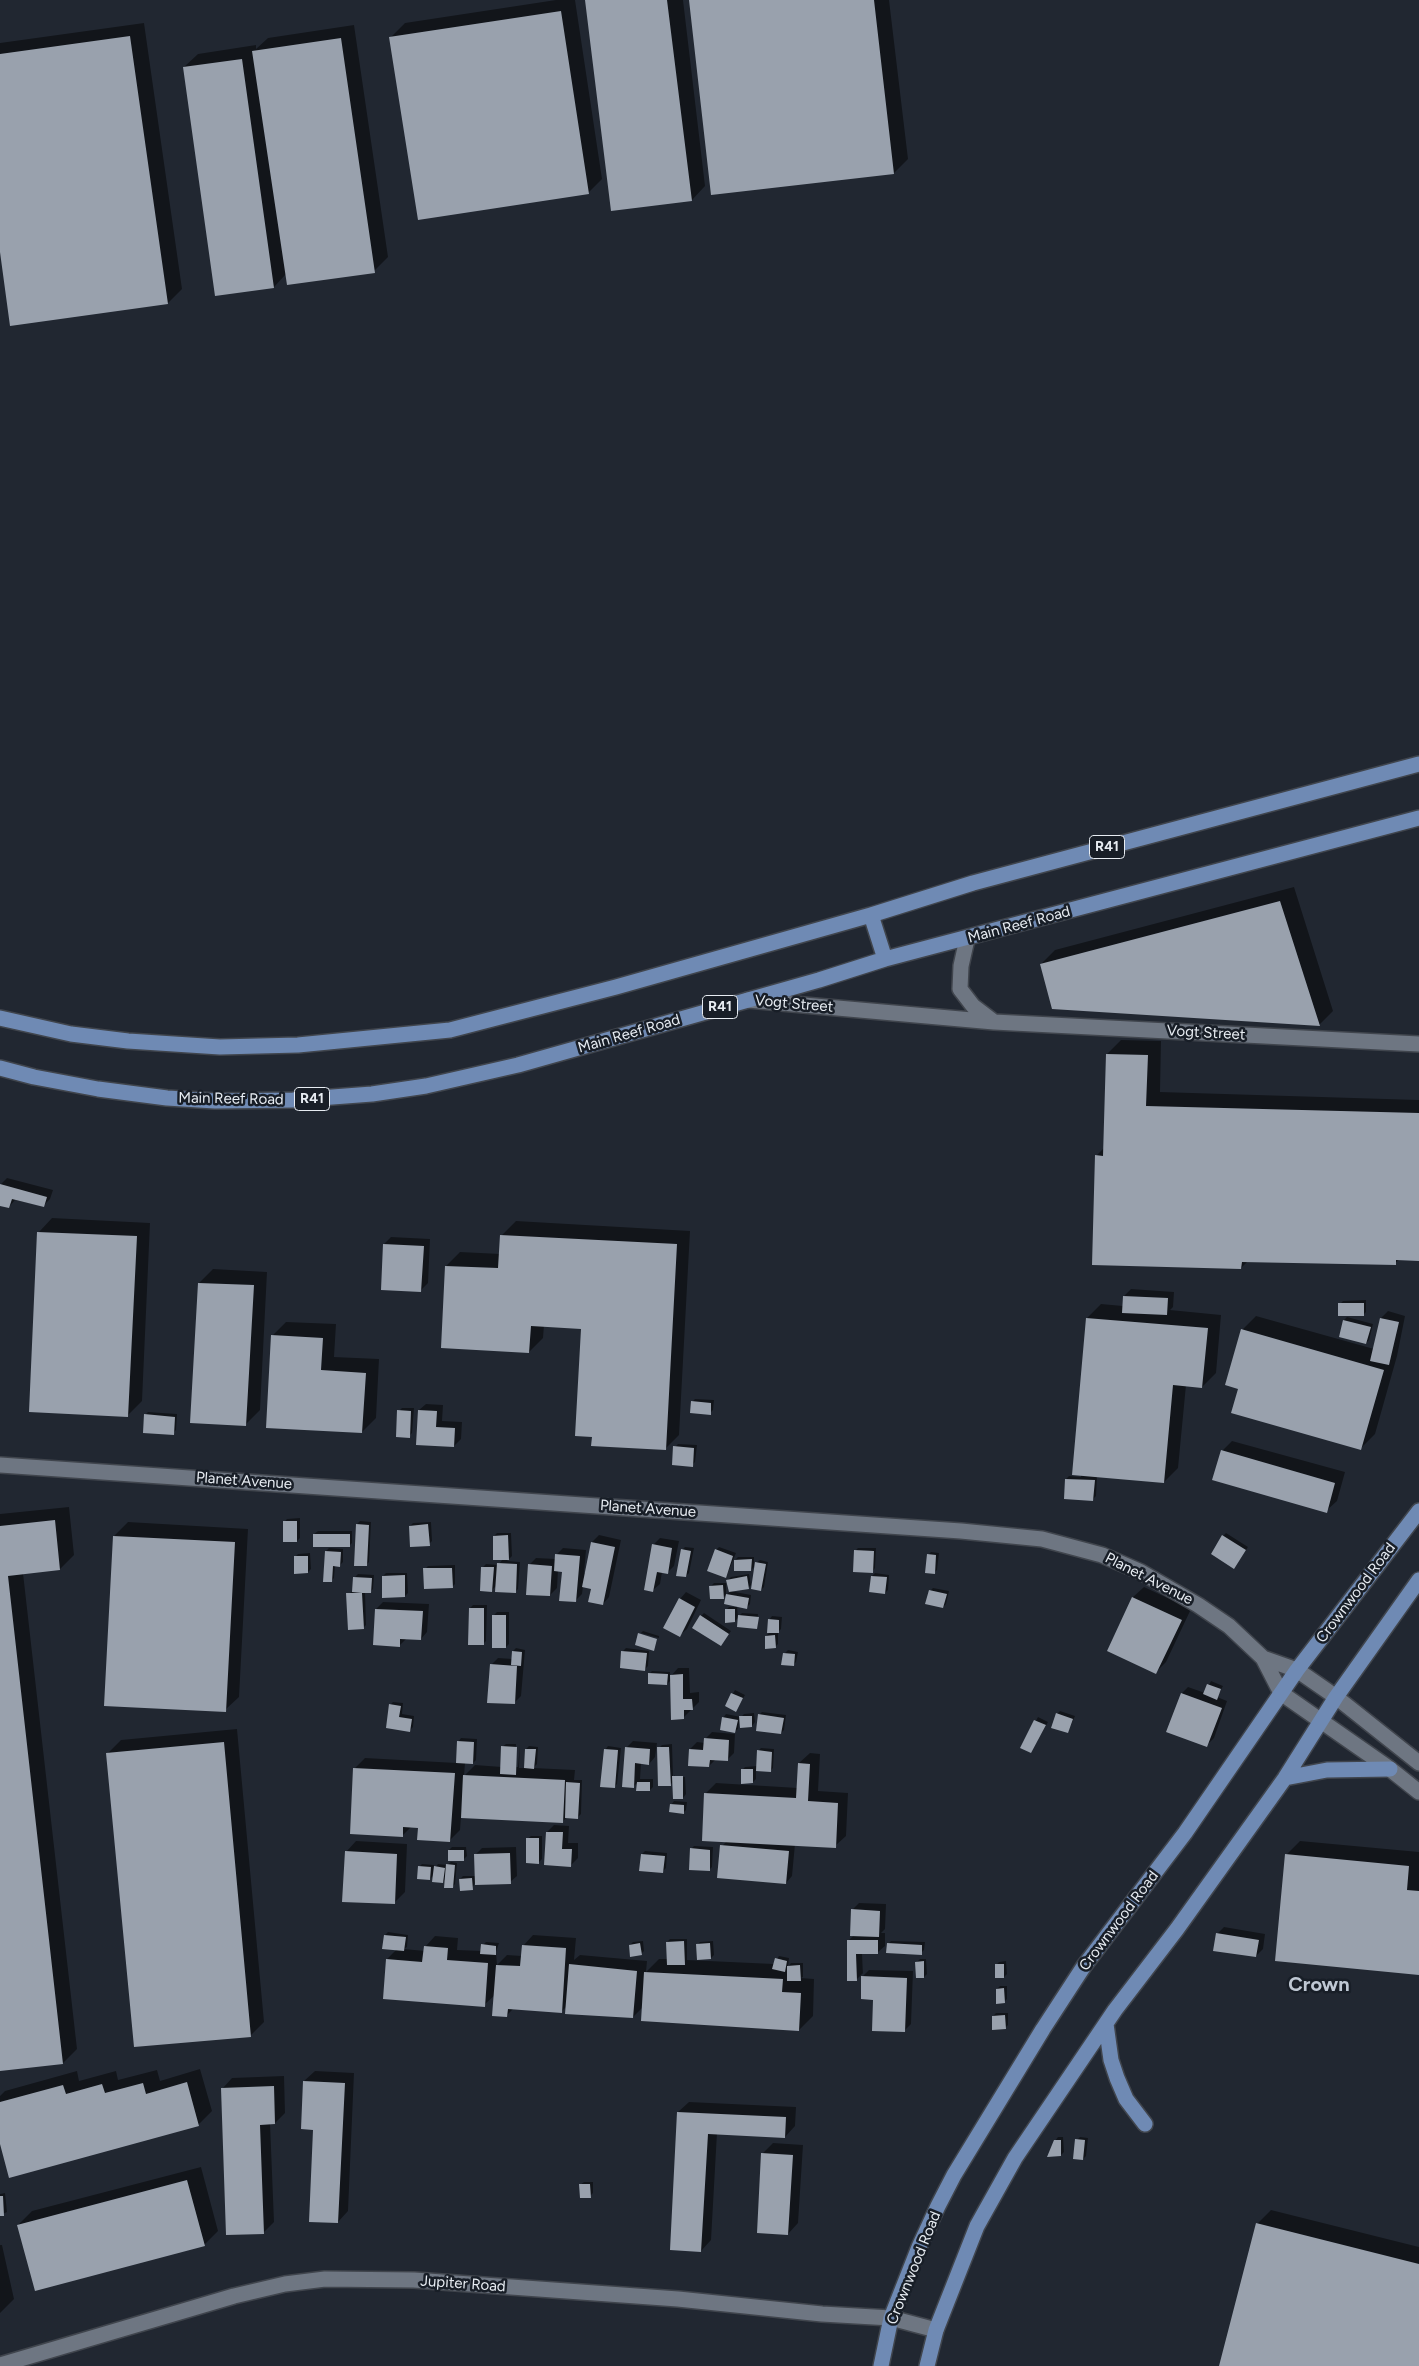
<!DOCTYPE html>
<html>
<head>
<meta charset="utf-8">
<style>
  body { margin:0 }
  canvas { display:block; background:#212731 }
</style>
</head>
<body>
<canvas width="1419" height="2366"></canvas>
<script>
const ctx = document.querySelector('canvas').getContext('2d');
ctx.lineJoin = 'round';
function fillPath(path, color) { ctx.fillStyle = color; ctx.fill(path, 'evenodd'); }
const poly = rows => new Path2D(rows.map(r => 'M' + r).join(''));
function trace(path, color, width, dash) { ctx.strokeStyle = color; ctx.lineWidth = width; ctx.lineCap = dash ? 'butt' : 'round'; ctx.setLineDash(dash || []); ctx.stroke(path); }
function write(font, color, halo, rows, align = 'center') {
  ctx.font = font + ' Figtree,sans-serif'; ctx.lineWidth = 5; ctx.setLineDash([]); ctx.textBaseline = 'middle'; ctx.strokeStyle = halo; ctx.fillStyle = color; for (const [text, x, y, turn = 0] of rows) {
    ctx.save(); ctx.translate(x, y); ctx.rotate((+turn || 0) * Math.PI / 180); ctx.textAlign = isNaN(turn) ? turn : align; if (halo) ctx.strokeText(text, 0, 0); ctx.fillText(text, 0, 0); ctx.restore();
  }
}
fillPath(poly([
  [556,0,575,0,602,179,588,193,391,37,405,23],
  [586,0,683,0,705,186,692,200],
  [690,0,889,0,908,159,894,173,712,194],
  [144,23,182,289,168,303,12,324,0,244,0,43],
  [354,25,388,257,374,271,286,274,274,287,184,67,198,54,256,45,256,49,268,38],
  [1294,887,1333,1011,1319,1025,1041,964,1055,950],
  [1121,1040,1161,1041,1160,1092,1419,1100,1419,1260,1400,1259,1395,1263,1248,1261,1241,1268,1096,1156,1104,1148,1107,1054],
  [7,1178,53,1190,50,1199,43,1206,15,1200,9,1207,0,1204,0,1185],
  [52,1218,150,1223,142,1401,128,1415,39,1232],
  [516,1221,690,1231,679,1435,665,1449,593,1435,582,1328,544,1325,543,1338,529,1352,446,1266,460,1252,501,1254,502,1235],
  [391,1237,430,1239,428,1283,421,1290,384,1244],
  [213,1269,267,1272,260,1410,246,1424,199,1283],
  [1131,1289,1174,1292,1173,1307,1170,1310,1221,1315,1216,1373,1202,1387,1186,1385,1178,1468,1164,1482,1097,1476,1096,1496,1093,1499,1066,1479,1069,1476,1081,1477,1087,1318,1101,1304,1123,1306,1124,1296],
  [1366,1300,1366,1312,1363,1315,1340,1304,1343,1301],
  [1388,1311,1405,1316,1397,1356,1375,1434,1361,1448,1242,1330,1256,1316,1374,1349,1381,1318],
  [1347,1317,1373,1324,1369,1340,1366,1343,1340,1336,1344,1320],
  [286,1322,336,1324,334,1357,379,1359,376,1418,362,1432,272,1336],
  [695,1399,714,1400,713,1410,710,1413,692,1402],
  [426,1404,443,1405,442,1421,462,1422,461,1439,454,1446,419,1410],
  [402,1408,414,1408,412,1433,409,1436,399,1411],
  [148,1412,177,1414,176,1430,173,1433,145,1415],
  [1232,1441,1345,1472,1337,1501,1326,1511,1222,1451],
  [678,1444,697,1445,695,1462,692,1465,675,1447],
  [69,1507,74,1555,60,1569,23,1573,77,2049,63,2063,0,2070,0,1514],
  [300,1518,300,1538,297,1541,284,1522,287,1519],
  [360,1521,371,1522,369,1562,366,1565,357,1524],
  [128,1522,248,1529,239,1697,225,1710,114,1536],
  [431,1522,432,1541,429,1544,410,1526,413,1523],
  [318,1531,352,1531,352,1543,349,1546,314,1534],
  [497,1533,511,1533,512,1556,507,1561,520,1562,518,1589,515,1592,497,1585,492,1590,483,1567,486,1564,498,1565,503,1559,494,1536],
  [1226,1533,1248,1547,1237,1564,1223,1536],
  [599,1535,621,1540,609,1597,603,1604,592,1588,583,1586,582,1594,575,1601,563,1571,558,1570,557,1588,550,1595,529,1565,536,1558,556,1559,556,1555,563,1548,586,1550,584,1573,586,1573,592,1542],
  [660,1538,679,1541,674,1566,667,1573,662,1572,660,1584,653,1590,653,1545],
  [685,1547,694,1548,689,1573,686,1576,682,1550],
  [719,1547,736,1553,726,1577,716,1550],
  [329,1548,343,1549,343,1562,340,1565,335,1565,334,1578,331,1581,326,1551],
  [858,1548,876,1548,875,1568,872,1572,855,1551],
  [931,1552,939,1553,937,1570,934,1573,928,1555],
  [310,1553,311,1569,308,1572,295,1557,298,1554],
  [738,1557,754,1557,754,1567,751,1570,735,1560],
  [760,1560,768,1562,764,1587,761,1590,756,1563],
  [455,1565,455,1584,452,1587,425,1569,428,1566],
  [386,1573,407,1573,408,1593,405,1596,383,1576],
  [875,1573,889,1575,888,1590,885,1593,872,1576],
  [358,1574,374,1575,373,1589,370,1592,365,1591,366,1625,363,1628,348,1594,353,1591,355,1577],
  [749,1574,751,1585,748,1588,730,1591,751,1595,750,1604,747,1607,737,1606,738,1617,742,1613,758,1614,757,1628,739,1617,735,1621,726,1610,729,1607,737,1607,727,1594,730,1592,728,1580,731,1577],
  [714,1583,726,1583,726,1595,723,1598,711,1586],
  [1144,1587,1191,1609,1166,1662,1156,1672,1108,1650,1133,1597],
  [933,1588,949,1591,946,1604,943,1607,930,1591],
  [686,1592,701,1600,687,1629,680,1635,680,1599],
  [383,1602,429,1604,427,1632,421,1639,407,1638,400,1645,376,1609],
  [473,1605,487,1605,486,1641,483,1644,470,1608],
  [497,1612,509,1612,509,1644,506,1647,494,1615],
  [704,1613,731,1631,721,1645,701,1616],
  [772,1616,782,1617,781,1629,778,1632,778,1644,775,1647,766,1636,771,1631,769,1620],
  [643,1631,659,1636,659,1638,641,1633],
  [516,1648,525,1650,521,1696,514,1703,491,1665,498,1658,513,1659,513,1651],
  [626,1648,649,1651,648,1666,645,1669,623,1651],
  [788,1650,798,1652,796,1662,793,1665,785,1653],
  [678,1668,689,1668,690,1693,699,1692,699,1702,683,1718,672,1679,667,1684,649,1674,652,1671,670,1672,670,1677],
  [1211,1681,1223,1686,1217,1697,1227,1701,1214,1738,1207,1745,1182,1693,1188,1687,1205,1693],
  [735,1690,745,1695,738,1707,726,1706],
  [393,1702,403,1703,402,1714,414,1716,413,1727,410,1730,387,1727,390,1705],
  [1060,1711,1075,1716,1068,1732,1057,1714],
  [762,1712,786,1715,784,1730,781,1733,759,1715],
  [754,1713,755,1722,752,1726,740,1718,738,1729,734,1732,723,1718,726,1714,741,1717,744,1714],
  [1038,1717,1048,1722,1031,1752,1022,1747],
  [237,1729,264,2022,250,2036,107,1754,121,1740],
  [712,1732,735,1734,734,1753,727,1760,716,1759,709,1766,689,1765,690,1749,697,1742,705,1743,705,1739],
  [461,1738,477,1739,476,1760,473,1763,465,1763,464,1776,475,1765,502,1767,502,1747,506,1744,516,1744,515,1767,518,1767,520,1744,519,1768,525,1768,526,1749,529,1746,538,1747,537,1764,533,1768,575,1770,574,1780,582,1780,581,1814,578,1817,567,1817,562,1822,461,1817,460,1830,449,1841,419,1827,412,1826,402,1836,355,1768,365,1758,457,1763,458,1742],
  [633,1741,657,1743,655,1757,649,1764,641,1763,640,1779,653,1779,653,1787,650,1790,638,1782,633,1787,626,1748],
  [672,1744,673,1777,675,1775,675,1777,685,1777,686,1794,683,1798,674,1781,670,1785,659,1748,662,1745],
  [608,1746,621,1748,617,1784,614,1787,605,1750],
  [761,1748,774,1749,773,1768,770,1771,756,1770,756,1779,753,1782,742,1770,745,1767,757,1766,758,1751],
  [810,1753,820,1754,818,1791,848,1793,846,1836,835,1846,795,1844,792,1876,786,1883,722,1846,727,1841,706,1793,716,1783,798,1788,799,1763],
  [674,1801,687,1802,686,1810,683,1813,671,1805],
  [554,1825,569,1826,568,1843,578,1843,578,1858,571,1865,547,1832],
  [531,1836,542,1836,542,1859,539,1862,527,1839],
  [356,1841,407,1844,405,1892,394,1903,346,1852],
  [1300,1841,1419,1852,1419,1973,1286,1855],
  [694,1846,713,1847,712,1867,709,1870,691,1849],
  [452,1847,466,1847,467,1856,463,1860,449,1850],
  [516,1847,517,1876,510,1882,475,1883,472,1888,460,1879,463,1876,476,1876,476,1854,482,1848],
  [645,1851,667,1853,666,1868,663,1871,642,1854],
  [451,1862,457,1863,455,1884,452,1887,446,1878,443,1882,434,1875,430,1879,419,1867,422,1864,434,1865,434,1869,438,1864,447,1865],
  [859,1903,886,1904,885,1929,881,1933,885,1933,885,1946,878,1952,862,1953,863,1976,869,1970,913,1971,911,2024,904,2031,874,1998,862,1998,863,1973,856,1980,848,1941,854,1935,852,1910],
  [1224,1927,1265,1934,1263,1949,1256,1956,1217,1934],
  [388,1932,408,1935,407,1947,404,1949,425,1951,425,1947,435,1936,458,1938,457,1950,482,1951,483,1945,486,1942,499,1943,496,1952,497,1965,507,1955,522,1956,523,1946,533,1935,576,1938,574,1960,580,1955,647,1961,646,1972,659,1959,668,1959,667,1942,670,1939,687,1939,687,1960,774,1964,779,1956,789,1958,788,1967,791,1963,803,1963,803,1977,801,1978,814,1979,813,2016,799,2030,643,2007,633,2017,567,2006,561,2012,513,2009,506,2016,495,1995,484,2005,387,1959,397,1949,385,1935],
  [643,1941,644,1951,641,1954,630,1945,633,1942],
  [713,1941,714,1955,711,1958,697,1945,700,1942],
  [891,1941,925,1942,924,1950,921,1953,888,1944],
  [920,1959,926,1959,927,1974,924,1977,917,1962],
  [1006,1961,1007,1974,1004,1977,996,1965,999,1962],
  [1000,1986,1007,1986,1007,1999,1004,2002,997,1989],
  [996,2013,1008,2013,1008,2025,1005,2028,993,2016],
  [200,2069,212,2111,198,2125,0,2140,0,2096,5,2091,77,2071,79,2081,116,2071,118,2080,157,2070,160,2081],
  [315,2071,354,2073,348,2211,338,2222,304,2081],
  [284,2076,285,2113,275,2123,270,2123,274,2222,263,2233,222,2089,232,2078],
  [689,2102,796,2107,795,2126,785,2137,717,2133,711,2240,701,2251,678,2112],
  [1058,2137,1063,2137,1064,2152,1061,2155,1055,2141],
  [1080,2137,1088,2138,1086,2156,1083,2159,1077,2140],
  [773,2143,803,2145,798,2223,788,2234,763,2153],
  [201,2167,218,2231,204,2245,18,2225,32,2211],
  [584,2182,593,2182,593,2193,590,2196,580,2185],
  [5,2193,7,2212,0,2215,0,2194],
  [1271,2210,1419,2247,1419,2366,1221,2366,1257,2224],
  [0,2245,2,2245,14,2299,0,2313]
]), '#0007');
fillPath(poly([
  [585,0,667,0,692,201,611,211],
  [689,0,874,0,894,174,711,195],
  [561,11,589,194,418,220,389,37],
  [130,36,168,304,10,326,0,252,0,54],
  [341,38,375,273,287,285,252,51],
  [242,59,274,288,215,296,183,67],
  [1280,901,1320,1026,1052,1009,1040,964],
  [1106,1054,1148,1055,1146,1106,1419,1113,1419,1261,1396,1260,1396,1265,1242,1262,1241,1269,1092,1265,1095,1155,1103,1156],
  [0,1184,47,1197,44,1207,12,1199,9,1208,0,1206],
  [37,1232,137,1236,128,1417,29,1412],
  [500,1235,677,1244,666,1450,591,1446,592,1437,575,1436,581,1329,531,1326,529,1353,441,1348,445,1266,498,1268],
  [383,1244,424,1246,421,1292,381,1290],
  [198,1283,254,1285,246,1426,190,1423],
  [1123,1296,1168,1298,1167,1315,1122,1313],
  [1338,1303,1364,1303,1364,1316,1338,1316],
  [1086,1318,1208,1328,1202,1388,1173,1385,1164,1483,1072,1475],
  [1380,1318,1399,1322,1389,1365,1370,1361],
  [1343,1320,1371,1327,1366,1344,1339,1337],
  [1241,1329,1384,1370,1361,1450,1231,1413,1238,1389,1225,1385],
  [271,1335,323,1338,321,1370,366,1373,362,1433,266,1428],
  [691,1401,711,1403,711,1415,690,1413],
  [397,1410,411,1411,410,1438,396,1437],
  [418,1410,437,1411,436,1427,455,1428,454,1447,416,1445],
  [144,1414,175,1417,174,1435,143,1433],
  [673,1446,694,1448,693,1467,672,1465],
  [1221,1450,1335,1483,1327,1513,1212,1480],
  [1065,1479,1095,1480,1093,1501,1064,1499],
  [55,1520,60,1570,8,1576,63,2064,0,2071,0,1526],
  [283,1521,297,1521,297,1542,283,1542],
  [356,1524,369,1525,367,1566,354,1566],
  [428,1524,430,1546,410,1547,409,1526],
  [313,1534,350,1534,350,1547,313,1547],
  [508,1535,509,1560,493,1560,493,1536],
  [1222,1535,1246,1550,1234,1569,1211,1554],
  [113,1536,235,1542,226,1712,104,1706],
  [591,1542,615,1547,603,1605,588,1602,591,1589,582,1587],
  [652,1544,672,1548,668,1574,657,1572,653,1592,644,1590],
  [681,1549,691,1551,686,1577,676,1576],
  [715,1549,733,1556,726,1578,707,1571],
  [854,1550,874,1551,873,1573,853,1572],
  [325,1551,341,1552,340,1567,333,1566,332,1582,323,1582],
  [555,1554,580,1556,576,1602,559,1601,562,1572,554,1571],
  [927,1554,936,1555,935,1574,925,1573],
  [294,1556,308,1556,308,1573,294,1574],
  [752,1559,751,1571,734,1571,734,1560],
  [755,1562,766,1564,761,1591,751,1589],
  [497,1563,517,1564,516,1593,495,1592],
  [528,1564,552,1566,550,1596,526,1595],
  [481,1567,494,1567,492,1592,480,1591],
  [423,1568,452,1568,453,1588,424,1589],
  [405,1575,405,1597,382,1598,382,1576],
  [747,1576,749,1589,729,1592,726,1580],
  [871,1576,887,1577,885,1594,869,1592],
  [353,1577,372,1578,371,1593,362,1593,364,1629,348,1630,346,1593,362,1593,352,1592],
  [723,1585,724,1599,710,1599,709,1586],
  [929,1590,947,1594,943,1608,925,1604],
  [726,1594,749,1598,747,1609,724,1604],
  [1132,1597,1182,1620,1156,1674,1107,1651],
  [679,1598,695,1607,680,1637,663,1628],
  [469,1608,484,1608,484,1645,468,1645],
  [375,1609,423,1611,421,1640,400,1639,400,1647,373,1645],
  [725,1609,735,1609,735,1622,725,1623],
  [492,1615,506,1615,506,1648,492,1648],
  [700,1615,729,1634,721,1646,692,1628],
  [738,1615,759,1617,757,1629,737,1627],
  [768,1619,779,1620,779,1633,767,1633],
  [638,1633,657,1639,654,1651,635,1645],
  [775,1635,776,1648,765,1649,765,1636],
  [512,1651,522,1652,521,1666,511,1665],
  [621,1651,647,1653,645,1671,620,1668],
  [783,1653,795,1654,794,1666,781,1665],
  [490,1664,517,1666,515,1704,487,1703],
  [648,1673,668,1674,667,1685,648,1684],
  [683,1674,683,1699,692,1699,693,1710,684,1710,684,1719,671,1720,670,1675],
  [1207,1684,1221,1689,1217,1700,1203,1694],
  [731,1693,743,1698,736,1712,725,1706],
  [1181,1693,1222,1708,1207,1747,1166,1732],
  [389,1704,401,1706,399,1717,412,1719,410,1732,386,1728],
  [1056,1713,1073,1719,1068,1733,1051,1728],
  [758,1714,784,1718,781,1734,756,1731],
  [739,1716,752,1716,752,1727,740,1728],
  [722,1717,738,1720,735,1733,720,1730],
  [1034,1720,1046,1725,1031,1753,1020,1748],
  [704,1738,729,1740,728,1761,710,1760,709,1767,688,1766,689,1749,703,1750],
  [457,1741,474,1742,473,1764,456,1763],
  [224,1742,251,2037,134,2047,106,1753],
  [501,1746,517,1747,516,1775,500,1774],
  [625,1747,650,1749,649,1765,635,1763,634,1788,622,1787],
  [657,1747,669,1747,671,1786,658,1786],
  [525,1749,536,1749,534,1769,524,1768],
  [604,1749,618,1750,615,1788,600,1787],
  [757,1750,772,1752,771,1772,756,1771],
  [798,1763,810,1764,808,1801,838,1803,836,1848,702,1841,704,1793,796,1798],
  [353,1768,455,1773,450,1842,417,1840,418,1828,403,1827,403,1837,350,1834],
  [741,1769,753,1769,753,1783,741,1784],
  [463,1775,565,1780,563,1823,461,1818],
  [672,1776,683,1776,683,1799,673,1799],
  [566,1782,580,1783,578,1819,565,1818],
  [637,1782,650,1782,650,1791,636,1791],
  [670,1804,684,1805,684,1814,669,1812],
  [546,1832,563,1832,562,1849,572,1849,571,1867,544,1865],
  [526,1838,539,1838,539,1864,526,1863],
  [720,1845,789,1851,786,1884,717,1878],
  [690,1848,710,1850,710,1871,689,1870],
  [448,1850,464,1850,464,1861,448,1861],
  [345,1851,397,1854,395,1904,342,1902],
  [510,1853,511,1884,475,1885,474,1854],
  [641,1854,665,1856,663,1873,639,1871],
  [1285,1854,1409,1866,1407,1890,1419,1891,1419,1975,1275,1961],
  [446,1864,455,1865,453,1888,444,1888],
  [418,1866,431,1867,430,1880,417,1879],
  [434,1866,445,1868,443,1883,432,1882],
  [472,1878,473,1890,460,1891,459,1879],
  [851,1909,880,1911,879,1937,850,1936],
  [1216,1933,1259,1940,1256,1957,1213,1951],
  [384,1935,406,1937,404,1951,382,1949],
  [847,1940,878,1940,878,1954,856,1954,857,1981,847,1981],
  [684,1941,685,1965,667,1965,666,1942],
  [640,1943,642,1955,630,1957,629,1945],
  [710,1943,711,1959,697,1960,696,1944],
  [887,1943,922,1945,922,1955,886,1953],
  [481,1944,496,1946,496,1955,480,1954],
  [522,1945,566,1948,562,2013,508,2009,507,2017,492,2016,496,1965,520,1966],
  [424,1946,448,1948,447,1960,488,1963,485,2007,383,1999,386,1959,422,1962],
  [775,1958,787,1961,785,1972,772,1969],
  [924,1961,924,1978,916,1978,915,1962],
  [569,1964,637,1971,633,2018,565,2014],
  [995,1964,1004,1964,1004,1978,995,1978],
  [800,1965,801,1981,787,1981,787,1966],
  [644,1972,783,1979,782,1992,801,1993,799,2031,641,2021],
  [861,1976,907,1978,905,2032,872,2031,873,2000,861,1999],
  [1004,1988,1005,2003,996,2004,996,1989],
  [1005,2015,1006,2029,992,2030,992,2016],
  [303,2081,345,2083,338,2223,309,2222,313,2130,301,2129],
  [187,2082,199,2126,9,2178,0,2144,0,2102,63,2085,66,2094,102,2084,105,2093,143,2083,146,2094],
  [274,2086,275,2124,260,2125,264,2234,226,2235,221,2088],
  [677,2112,786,2117,785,2138,708,2134,701,2252,670,2250],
  [1075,2139,1085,2140,1083,2160,1073,2159],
  [1054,2140,1061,2140,1061,2156,1047,2157],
  [761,2153,793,2155,788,2235,757,2233],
  [187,2180,205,2246,35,2291,17,2225],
  [579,2184,590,2184,591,2198,580,2198],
  [0,2196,3,2196,4,2216,0,2216],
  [1256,2223,1419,2264,1419,2366,1219,2366]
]), '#99a1ad');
const minor = poly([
  [967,939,961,966,960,989,973,1006,994,1022],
  [748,1000,994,1022,1419,1044],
  [0,1465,961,1531,1042,1539,1102,1555,1141,1572,1198,1605,1229,1626,1263,1658,1281,1693,1390,1769,1419,1792],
  [1263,1658,1297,1670,1336,1697,1419,1763],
  [0,2365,234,2296,285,2284,325,2279,414,2280,678,2299,822,2314,891,2318,936,2330]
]);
const major = poly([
  [871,915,885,959],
  [0,1018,71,1034,128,1041,220,1047,298,1045,450,1030,616,987,871,915,973,883,1419,764],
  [0,1068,34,1077,98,1089,167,1098,215,1101,293,1100,372,1094,426,1086,518,1065,819,980,885,959,1419,818],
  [1285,1778,1327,1770,1390,1769],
  [1106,2024,1111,2060,1117,2078,1126,2099,1145,2124],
  [881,2366,891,2318,919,2247,938,2206,954,2175,1043,2029,1084,1966,1185,1833,1297,1670,1419,1511],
  [927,2366,936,2330,977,2226,1015,2158,1115,2010,1177,1929,1285,1778,1336,1697,1419,1580]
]);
trace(minor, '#40454d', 18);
trace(major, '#40454d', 18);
trace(minor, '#6e7682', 15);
trace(major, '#6f8ab4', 15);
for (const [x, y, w] of [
  [1107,847,35],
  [720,1007,35],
  [312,1099,35]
]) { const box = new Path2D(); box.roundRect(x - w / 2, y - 11.5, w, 23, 4); ctx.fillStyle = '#181e27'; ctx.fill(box); trace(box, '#e7ecf2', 1); }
write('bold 14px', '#e7ecf2', null, [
  ["R41",1107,847],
  ["R41",720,1007],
  ["R41",312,1099]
]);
write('15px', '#e7ecf2', '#181e27', [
  ["Main Reef Road",1019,925,-15],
  ["Vogt Street",794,1004,5],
  ["Vogt Street",1206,1033,3],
  ["Main Reef Road",629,1034,-16],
  ["Main Reef Road",231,1099,1],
  ["Planet Avenue",244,1481,4],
  ["Planet Avenue",648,1509,4],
  ["Planet Avenue",1149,1579,27],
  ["Crownwood Road",1356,1593,-53],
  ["Crownwood Road",1119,1921,-53],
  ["Crownwood Road",914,2268,-68],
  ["Jupiter Road",463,2284,4]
]);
write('bold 20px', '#bfc8d4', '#181e27', [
  ["Crown",1319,1985]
]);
</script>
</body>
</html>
